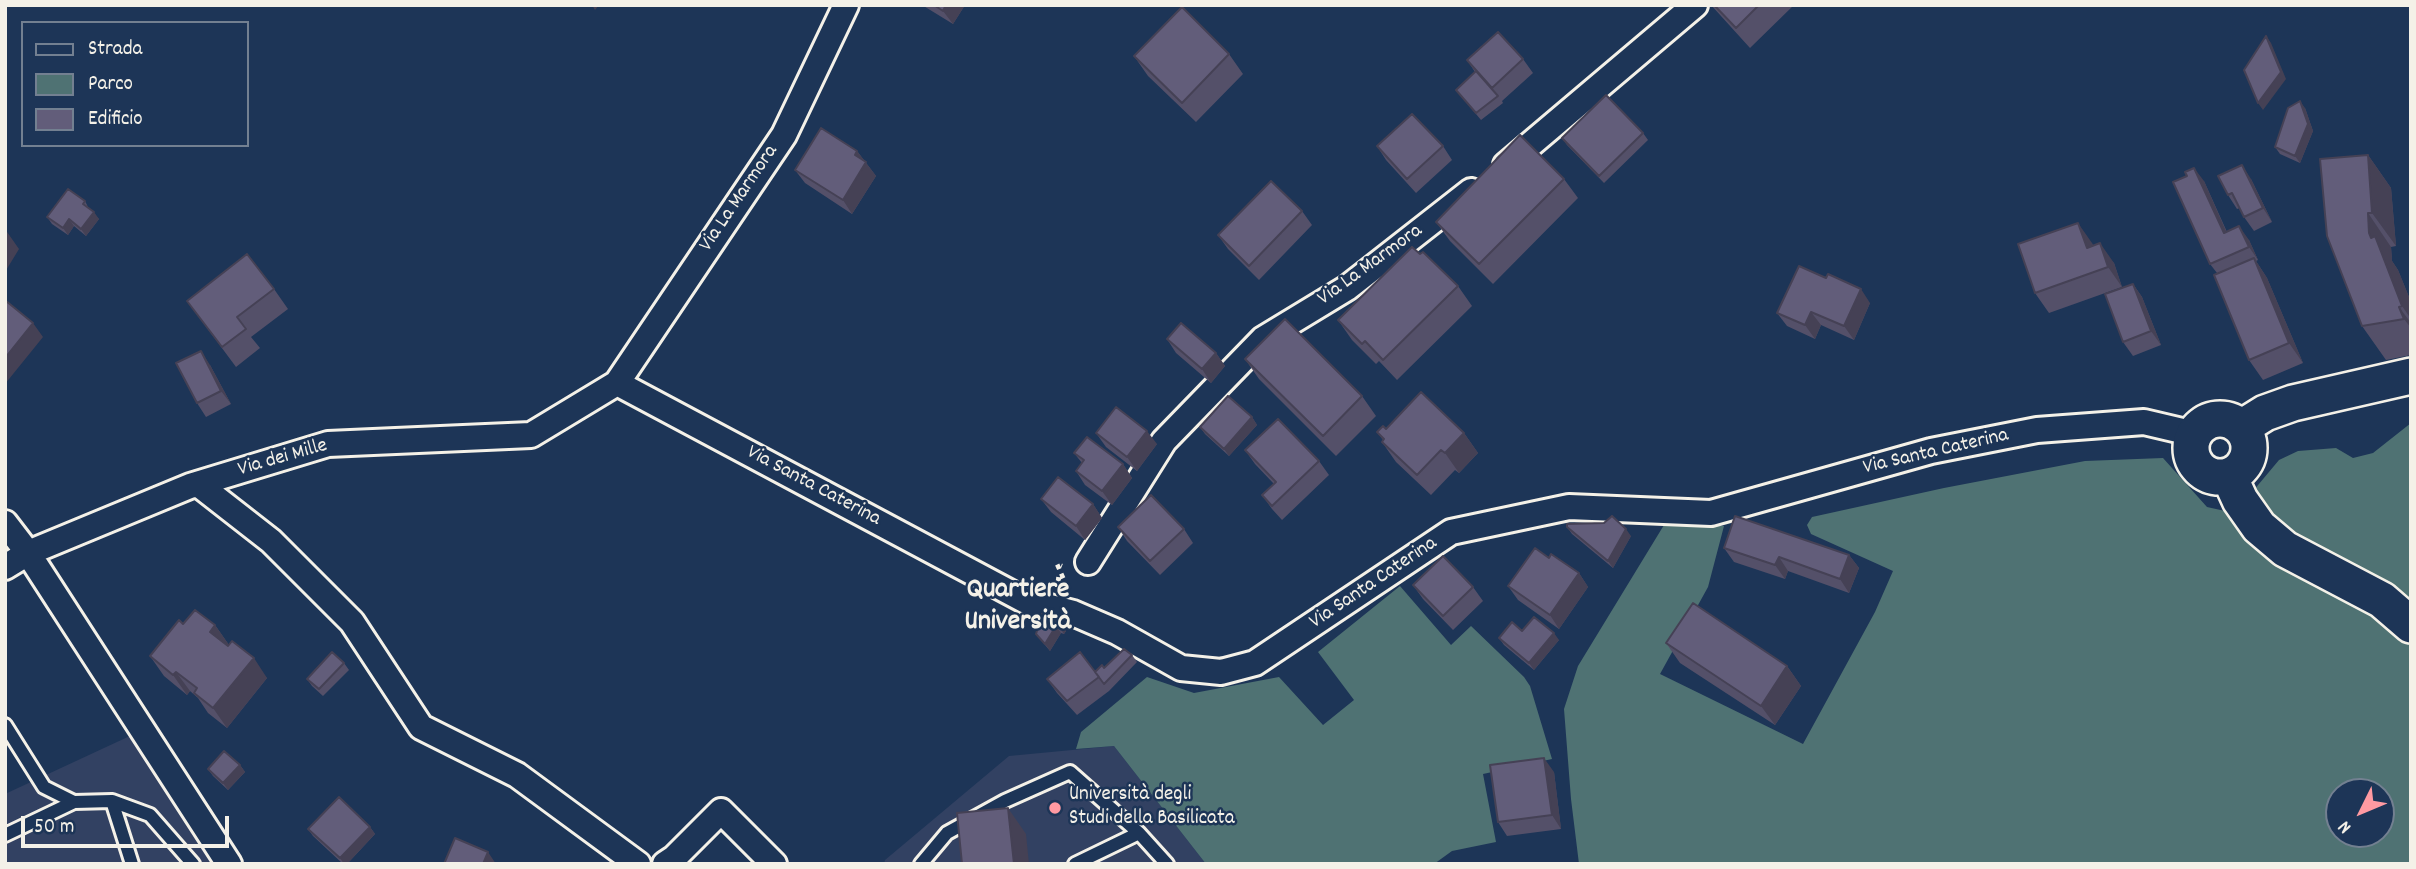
<!DOCTYPE html>
<html>
<head>
<meta charset="utf-8">
<style>
  body { margin:0 }
  #map { position:relative; width:2416px; height:869px; overflow:hidden; background:#1d3557; font-family:Dekko,sans-serif }
  canvas { display:block }
  .frame { position:absolute; inset:0; border:7px solid #f4f1e8; pointer-events:none }
  .legend { position:absolute; left:21px; top:21px; width:228px; height:126px; box-sizing:border-box; background:#1d3557; border:2px solid #738091; margin:0; padding:9px 12px; list-style:none; font-size:21px; color:#f4f1e8 }
  .legend li { display:flex; align-items:center; gap:14px; height:35px }
  .legend b { width:35px; border:2px solid #738091 }
  .north { position:absolute; left:2325px; top:778px; width:70px; height:70px; box-sizing:border-box; background:#1d3557; border:2px solid #738091; border-radius:50%; rotate:227deg; font-size:19px; font-weight:700; line-height:28px; text-align:center; color:#f4f1e8 }
  .north::after { content:''; display:block; margin:auto; width:24px; height:32px; background:#ff9aa2; clip-path:polygon(50% 0,100% 100%,50% 72%,0 100%) }
  .scale { position:absolute; left:21px; top:816px; width:208px; height:32px; box-sizing:border-box; border:4px solid #f4f1e8; border-top:0; padding-left:9px; font-size:21px; line-height:24px; white-space:nowrap; color:#f4f1e8; -webkit-text-stroke:5px #1d3557; paint-order:stroke }
</style>
</head>
<body>
<div id="map">
<canvas width="2416" height="869"></canvas>
<div class="frame"></div>
<ul class="legend">
<li><b style="height:9px;background:#1d3557"></b>Strada</li>
<li><b style="height:19px;background:#4f7273"></b>Parco</li>
<li><b style="height:19px;background:#625d7a"></b>Edificio</li>
</ul>
<div class="north">N</div>
<div class="scale">50 m</div>
</div>
<script>
const ctx = document.querySelector('canvas').getContext('2d');
ctx.lineJoin = 'round';
function fillPath(path, color) { ctx.fillStyle = color; ctx.fill(path, 'evenodd'); }
const poly = rows => new Path2D(rows.map(r => 'M' + r).join(''));
function trace(path, color, width, dash) { ctx.strokeStyle = color; ctx.lineWidth = width; ctx.lineCap = dash ? 'butt' : 'round'; ctx.setLineDash(dash || []); ctx.stroke(path); }
function write(font, color, halo, rows, align = 'center') {
  ctx.font = font + ' Dekko,sans-serif'; ctx.lineWidth = 5; ctx.setLineDash([]); ctx.textBaseline = 'middle'; ctx.strokeStyle = halo; ctx.fillStyle = color; for (const [text, x, y, turn = 0] of rows) {
    ctx.save(); ctx.translate(x, y); ctx.rotate((+turn || 0) * Math.PI / 180); ctx.textAlign = isNaN(turn) ? turn : align; if (halo) ctx.strokeText(text, 0, 0); ctx.fillText(text, 0, 0); ctx.restore();
  }
}
fillPath(poly([
  [132,735,211,864,5,864,5,794],
  [1114,746,1206,864,884,864,885,860,1009,756]
]), '#324162');
fillPath(poly([
  [2411,423,2411,864,1579,864,1571,799,1564,709,1578,666,1664,525,1724,526,1708,587,1660,674,1803,744,1875,612,1893,571,1811,534,1807,525,1812,517,1944,488,2085,461,2163,458,2207,507,2225,511,2243,503,2279,460,2298,451,2336,448,2353,458,2373,453],
  [2339,792,2381,792,2381,834,2339,834],
  [1400,586,1451,645,1471,626,1524,677,1530,686,1552,759,1483,774,1496,842,1452,851,1434,864,1206,864,1114,746,1076,749,1081,732,1147,677,1194,693,1279,677,1323,725,1354,700,1318,652]
]), '#4f7273');
const lane = poly([
  [5,725,44,787,74,802,112,801,150,815,193,864],
  [112,801,132,864],
  [5,835,74,802],
  [921,864,947,833,1005,801,1070,772,1139,833,1167,864],
  [1075,864,1139,833]
]);
const street = poly([
  [1506,165,1695,5],
  [617,383,1026,601,1073,613,1117,632,1181,668,1221,672,1255,663,1451,532,1569,507,1711,513,1931,451,2037,430,2144,422,2195,434],
  [198,484,271,541,352,622,421,727,517,775,638,864],
  [5,523,28,553,229,864],
  [1088,562,1164,441,1263,339,1347,288,1471,191],
  [5,567,28,553,190,486,328,444,531,435,617,383,784,135,846,5],
  [665,864,674,858,721,811,774,864]
]);
const secondary = poly([
  '2191 448a29 29 0 1 1 58 0a29 29 0 1 1-58 0Z',
  [2241,428,2265,413,2293,403,2411,376],
  [2229,476,2240,500,2259,527,2285,549,2382,600,2411,625]
]);
trace(lane, '#f4f1e8', 18);
trace(street, '#f4f1e8', 30);
trace(secondary, '#f4f1e8', 40);
trace(poly([
  [1056,579,1064,580,1057,564,1062,566]
]), '#f4f1e8', 4.5, [5, 5]);
trace(lane, '#1d3557', 12);
trace(street, '#1d3557', 24);
trace(secondary, '#1d3557', 35);
fillPath(poly([
  [922,5,965,5,953,24],
  [1711,5,1794,5,1750,48],
  [1229,54,1243,74,1196,122,1148,76,1134,56],
  [1523,59,1533,73,1502,101,1503,103,1481,120,1456,90,1475,72,1467,60],
  [2305,108,2313,131,2300,163,2280,154,2275,147],
  [1643,133,1648,140,1604,183,1567,145,1562,138],
  [1377,146,1443,146,1452,160,1416,193,1386,160],
  [857,151,876,176,852,214,805,183,795,170],
  [2368,155,2391,188,2396,246,2391,247,2392,261,2398,270,2411,302,2411,355,2386,360,2362,326],
  [1564,179,1578,198,1493,284,1450,241,1436,222],
  [2251,179,2272,222,2254,231,2244,217,2240,208,2237,209,2228,195],
  [2204,181,2227,232,2249,240,2258,260,2256,261,2267,278,2303,363,2263,380,2249,360,2217,273,2210,264],
  [85,201,89,209,99,219,86,236,74,226,68,235,52,224,47,217],
  [1302,211,1312,225,1259,280,1228,249,1218,235],
  [2092,243,2093,246,2114,263,2122,287,2049,313,2035,293],
  [1420,254,1458,286,1472,306,1397,380,1379,361,1376,364,1352,340,1338,320],
  [2133,284,2142,297,2161,345,2133,356,2123,342],
  [274,289,288,309,251,337,260,348,236,367,187,301],
  [1870,303,1854,340,1821,325,1815,339,1787,326,1777,313],
  [1167,339,1216,353,1225,366,1211,383,1176,353],
  [1245,359,1362,396,1376,416,1336,456,1259,379],
  [210,365,231,404,206,417,197,403],
  [1252,417,1257,425,1229,456,1205,434,1200,427],
  [1386,429,1464,433,1478,453,1459,473,1455,470,1431,495,1396,462,1382,442,1383,440,1377,432],
  [1096,433,1157,444,1137,471,1106,447],
  [1245,450,1319,461,1329,475,1282,520,1272,509,1262,495,1274,484,1255,464],
  [1074,453,1123,464,1132,478,1112,505,1085,485,1076,471,1082,463],
  [1041,499,1093,504,1102,518,1085,540,1051,512],
  [1118,527,1184,529,1193,543,1160,575,1127,541],
  [1567,527,1631,536,1613,568,1572,534],
  [1724,548,1849,555,1859,568,1849,593,1788,571,1785,579,1734,562],
  [1579,573,1588,587,1559,629,1518,600,1508,586],
  [1413,585,1473,587,1483,601,1453,630,1423,599],
  [183,624,215,625,229,645,267,678,227,728,208,713,198,698,190,691,187,695,164,676,150,656],
  [1061,624,1066,631,1064,634,1061,633,1050,651,1036,634],
  [1522,631,1559,640,1534,670,1504,645,1499,638],
  [1666,643,1787,666,1801,686,1775,725,1680,663],
  [1132,655,1137,662,1109,691,1077,715,1057,693,1047,679,1095,672],
  [344,663,349,670,323,696,312,686,307,679],
  [240,765,245,772,228,790,213,776,208,769],
  [1554,772,1561,829,1507,836,1498,822],
  [370,827,375,834,347,864,343,864,313,836,308,829]
]), '#545069');
fillPath(poly([
  [592,5,599,5,595,10],
  [946,5,965,5,953,24,943,11],
  [2266,36,2271,43,2286,79,2263,110,2258,103],
  [2300,101,2305,108,2313,131,2300,163,2295,156],
  [857,151,876,176,852,214,843,200,855,155],
  [2368,155,2391,188,2396,246,2372,213],
  [2242,165,2251,179,2272,222,2263,208],
  [2194,168,2204,181,2233,247,2224,233],
  [94,212,99,219,86,236,81,229],
  [2368,213,2391,247,2392,261,2398,270,2411,302,2411,319,2402,306,2369,233],
  [69,219,74,226,68,235,63,228],
  [2078,223,2092,243,2101,268,2087,248],
  [2239,226,2249,240,2258,260,2249,247],
  [5,229,19,249,5,272],
  [2100,243,2114,263,2122,287,2108,267],
  [2254,258,2267,278,2303,363,2289,343],
  [2133,284,2142,297,2161,345,2151,331],
  [1861,289,1870,303,1854,340,1844,326],
  [2399,307,2411,323,2411,328,2404,319],
  [1811,312,1821,325,1815,339,1805,325],
  [33,323,43,337,5,384,5,358],
  [201,351,210,365,231,404,221,391],
  [1216,353,1225,366,1211,383,1202,369],
  [1252,417,1257,425,1229,456,1224,449],
  [1147,431,1157,444,1137,471,1127,457],
  [1464,433,1478,453,1459,473,1445,453],
  [1123,464,1132,478,1112,505,1102,491],
  [1093,504,1102,518,1085,540,1076,526],
  [1626,529,1631,536,1613,568,1608,561],
  [1849,555,1859,568,1849,593,1840,579],
  [1779,557,1788,571,1785,579,1775,565],
  [1579,573,1588,587,1559,629,1550,615],
  [1061,624,1066,631,1064,634,1059,627],
  [215,625,229,645,224,652,210,632],
  [1056,626,1061,633,1050,651,1045,644],
  [1554,633,1559,640,1534,670,1529,663],
  [254,658,267,678,227,728,213,708],
  [1787,666,1801,686,1775,725,1761,706],
  [176,672,190,691,187,695,173,675],
  [1544,758,1554,772,1561,829,1552,815],
  [240,765,245,772,228,790,223,783],
  [1008,808,1026,834,1029,864,1014,864],
  [370,827,375,834,347,864,344,864,340,858],
  [488,852,496,864,483,864]
]), '#454155');
const building = poly([
  [934,5,946,5,943,11,934,5],
  [1714,5,1759,5,1736,28,1714,5],
  [1182,7,1229,54,1182,103,1134,56,1182,7],
  [1498,32,1523,59,1492,88,1467,60,1498,32],
  [2266,36,2281,72,2258,103,2244,70,2266,36],
  [1476,71,1498,96,1476,113,1456,90,1476,71],
  [1606,95,1643,133,1599,176,1562,138,1606,95],
  [2300,101,2308,124,2295,156,2275,147,2288,108,2300,101],
  [1412,114,1443,146,1407,179,1377,146,1412,114],
  [821,128,857,151,855,155,866,162,843,200,795,170,821,128],
  [1520,135,1564,179,1479,264,1436,222,1520,135],
  [2368,155,2372,213,2368,213,2369,233,2371,238,2375,236,2402,306,2399,307,2404,319,2362,326,2327,236,2320,159,2368,155],
  [2242,165,2263,208,2244,217,2232,193,2228,195,2218,176,2242,165],
  [2194,168,2224,233,2239,226,2249,247,2210,264,2173,182,2187,176,2185,172,2194,168],
  [1271,181,1302,211,1249,266,1218,235,1271,181],
  [68,189,85,201,83,204,94,212,81,229,69,219,63,228,47,217,68,189],
  [2078,223,2087,248,2100,243,2108,267,2035,293,2018,244,2078,223],
  [1412,247,1420,254,1423,252,1458,286,1383,360,1365,341,1362,344,1338,320,1412,247],
  [247,254,274,289,237,317,246,329,222,347,187,301,247,254],
  [2254,258,2289,343,2249,360,2214,275,2254,258],
  [1799,266,1826,278,1828,274,1861,289,1844,326,1811,312,1805,325,1777,313,1799,266],
  [2133,284,2151,331,2123,342,2105,294,2133,284],
  [6,301,33,323,5,358,5,303,6,301],
  [1285,319,1362,396,1323,436,1245,359,1285,319],
  [1181,323,1216,353,1202,369,1167,339,1181,323],
  [201,351,221,391,197,403,176,363,201,351],
  [1421,392,1464,433,1445,453,1441,450,1417,475,1382,442,1384,439,1377,432,1383,426,1386,429,1421,392],
  [1228,396,1252,417,1224,449,1200,427,1228,396],
  [1116,407,1147,431,1127,457,1096,433,1116,407],
  [1278,419,1319,461,1272,506,1262,495,1276,482,1245,450,1278,419],
  [1087,437,1123,464,1102,491,1076,471,1084,460,1074,453,1087,437],
  [1058,477,1093,504,1076,526,1041,499,1058,477],
  [1151,495,1184,529,1150,561,1118,527,1151,495],
  [1612,516,1626,529,1608,561,1567,527,1567,524,1604,523,1612,516],
  [1735,516,1849,555,1840,579,1779,557,1775,565,1724,548,1735,516],
  [1535,548,1549,558,1551,554,1579,573,1550,615,1508,586,1535,548],
  [1443,556,1473,587,1443,616,1413,585,1443,556],
  [1693,603,1787,666,1761,706,1666,643,1693,603],
  [195,610,215,625,210,632,228,646,232,641,254,658,213,708,194,693,197,688,176,672,173,675,150,656,179,620,183,624,195,610],
  [1042,614,1061,624,1059,627,1056,626,1045,644,1036,634,1042,614],
  [1534,617,1554,633,1529,663,1499,638,1512,622,1522,631,1534,617],
  [1124,649,1132,655,1104,684,1095,672,1102,665,1104,668,1124,649],
  [332,652,344,663,319,689,307,679,332,652],
  [1080,652,1099,677,1067,701,1047,679,1080,652],
  [224,751,240,765,223,783,208,769,224,751],
  [1544,758,1552,815,1498,822,1490,765,1544,758],
  [339,797,370,827,340,858,308,829,339,797],
  [1008,808,1014,864,962,864,957,813,1008,808],
  [455,838,488,852,483,864,444,864,455,838]
]);
fillPath(building, '#625d7a');
trace(building, '#454155', 2);
for (const [x, y, r, color] of [
  [1055,808,7,"#ff9aa2"]
]) { const dot = new Path2D(); dot.arc(x, y, r, 0, 2 * Math.PI); ctx.fillStyle = color; ctx.fill(dot); trace(dot, '#1d3557', 2.5); }
write('21px', '#f4f1e8', '#1d3557', [
  ["Via La Marmora",740,199,-56],
  ["Via La Marmora",1371,266,-36],
  ["Via Santa Caterina",1936,453,-13],
  ["Via dei Mille",283,459,-16],
  ["Via Santa Caterina",813,487,28],
  ["Via Santa Caterina",1374,584,-34]
]);
write('21px', '#f4f1e8', '#1d3557', [
  ["Università degli",1069,796],
  ["Studi della Basilicata",1069,820]
], 'left');
write('bold 28px', '#f4f1e8', '#1d3557', [
  ["Quartiere",1018,592],
  ["Università",1018,624]
]);
</script>
</body>
</html>
